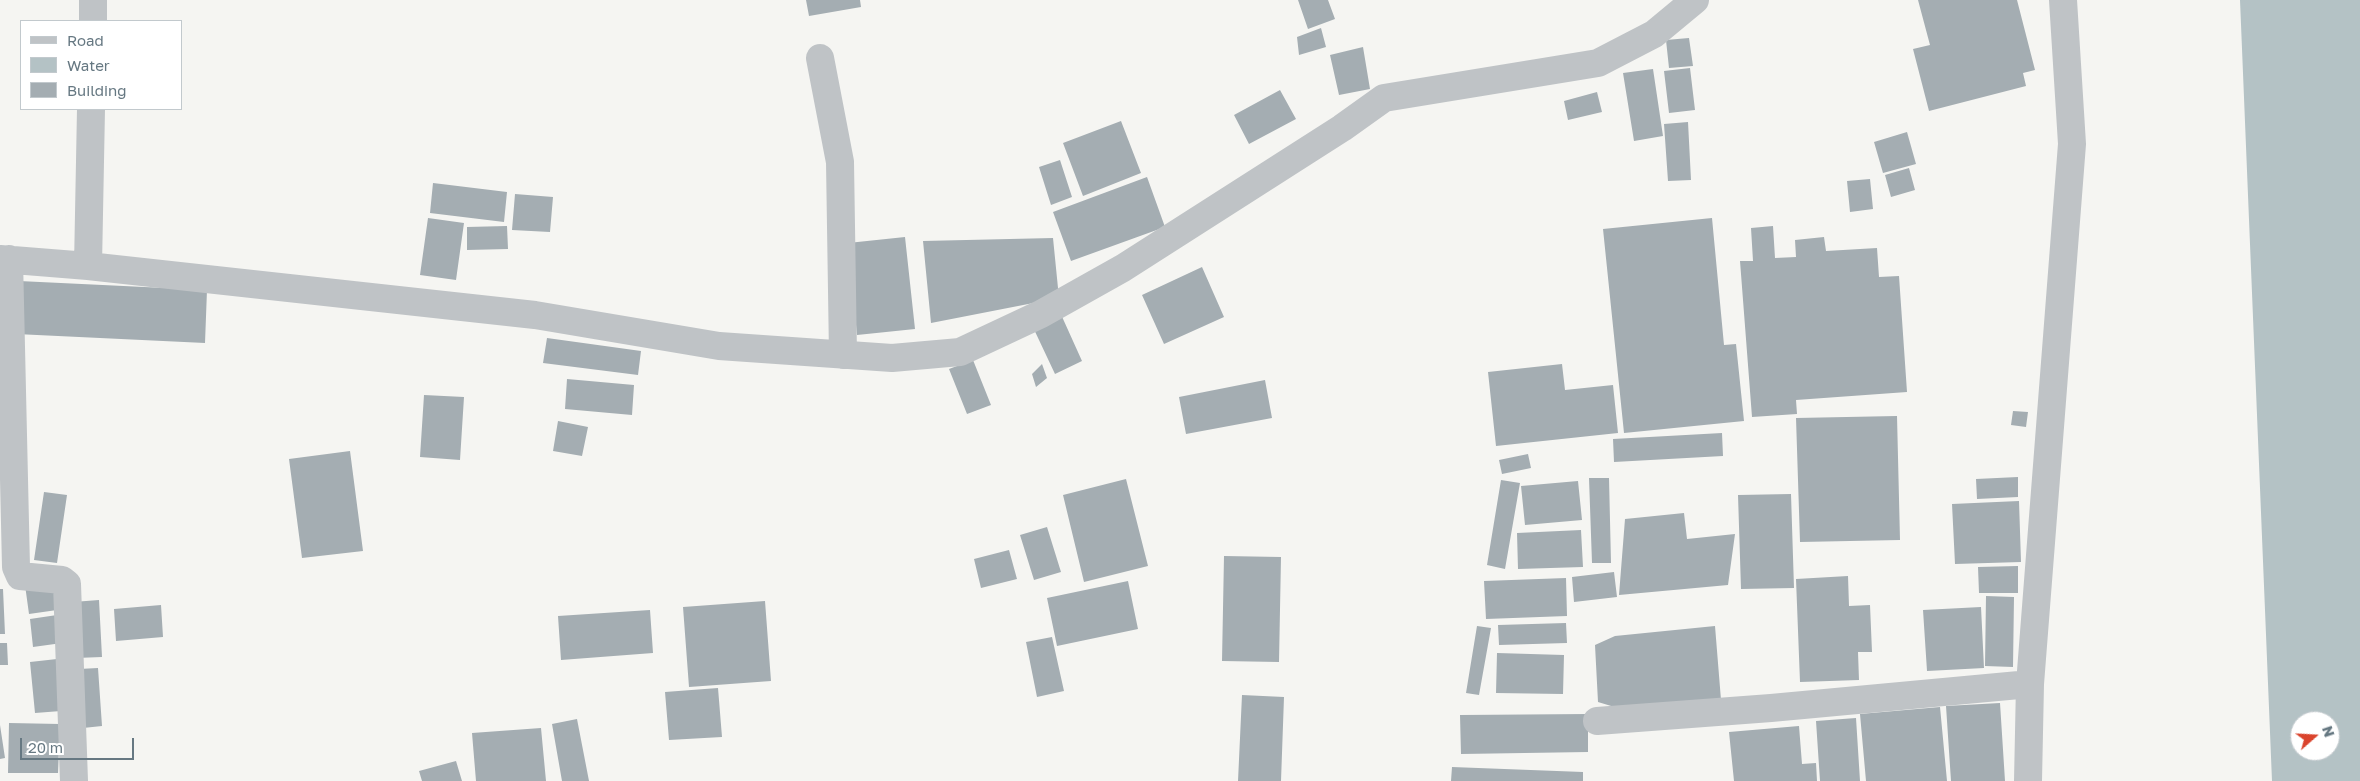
<!DOCTYPE html>
<html>
<head>
<meta charset="utf-8">
<style>
  body { margin:0 }
  #map { position:relative; width:2360px; height:781px; overflow:hidden; background:#f5f5f2; font-family:"Golos Text",sans-serif }
  canvas { display:block }
  .legend { position:absolute; left:20px; top:20px; width:162px; height:90px; box-sizing:border-box; background:#fff; border:1px solid #c2c9cd; margin:0; padding:6px 9px; list-style:none; font-size:15px; color:#667882 }
  .legend li { display:flex; align-items:center; gap:10px; height:25px }
  .legend b { width:25px; border:1px solid #c2c9cd }
  .north { position:absolute; left:2290px; top:711px; width:50px; height:50px; box-sizing:border-box; background:#fff; border:1px solid #c2c9cd; border-radius:50%; rotate:71deg; font-size:14px; font-weight:700; line-height:20px; text-align:center; color:#667882 }
  .north::after { content:''; display:block; margin:auto; width:18px; height:22px; background:#da442d; clip-path:polygon(50% 0,100% 100%,50% 72%,0 100%) }
  .scale { position:absolute; left:20px; top:738px; width:114px; height:22px; box-sizing:border-box; border:2px solid #667882; border-top:0; padding-left:6px; font-size:15px; line-height:18px; white-space:nowrap; color:#667882; -webkit-text-stroke:4px #fff; paint-order:stroke }
</style>
</head>
<body>
<div id="map">
<canvas width="2360" height="781"></canvas>
<ul class="legend">
<li><b style="height:6px;background:#bfc3c6"></b>Road</li>
<li><b style="height:14px;background:#b4c2c5"></b>Water</li>
<li><b style="height:14px;background:#a4adb2"></b>Building</li>
</ul>
<div class="north">N</div>
<div class="scale">20 m</div>
</div>
<script>
const ctx = document.querySelector('canvas').getContext('2d');
ctx.lineJoin = 'round';
function fillPath(path, color) { ctx.fillStyle = color; ctx.fill(path, 'evenodd'); }
const poly = rows => new Path2D(rows.map(r => 'M' + r).join(''));
function trace(path, color, width, dash) { ctx.strokeStyle = color; ctx.lineWidth = width; ctx.lineCap = dash ? 'butt' : 'round'; ctx.setLineDash(dash || []); ctx.stroke(path); }
fillPath(poly([
  [2240,0,2360,0,2360,781,2272,781],
  [2300,721,2330,721,2330,751,2300,751]
]), '#b4c2c5');
fillPath(poly([
  [806,0,860,0,861,7,809,16],
  [1298,0,1328,0,1335,19,1308,29],
  [1918,0,2017,0,2035,70,2023,73,2026,86,1929,111,1913,49,1930,45],
  [1321,28,1326,47,1299,55,1297,37],
  [1689,38,1693,66,1669,68,1666,40],
  [1363,47,1370,89,1339,95,1330,55],
  [1690,68,1695,110,1669,113,1664,71],
  [1653,69,1663,136,1634,141,1623,73],
  [1280,90,1296,119,1249,144,1234,115],
  [1597,92,1602,112,1568,120,1564,101],
  [1121,121,1141,173,1083,196,1063,143],
  [1688,122,1691,180,1668,181,1664,124],
  [1907,132,1916,164,1883,173,1874,142],
  [1060,160,1072,197,1051,205,1039,167],
  [1909,168,1915,190,1891,197,1885,175],
  [1147,177,1165,227,1071,261,1053,212],
  [1870,179,1873,209,1850,212,1847,181],
  [433,183,507,192,504,222,430,213],
  [515,194,553,197,550,232,512,230],
  [428,218,464,223,456,280,420,275],
  [1712,218,1724,345,1736,344,1744,421,1624,433,1603,229],
  [507,226,508,249,467,250,467,227],
  [1773,226,1775,258,1796,257,1795,240,1824,237,1826,251,1877,248,1879,277,1899,276,1907,392,1796,400,1797,414,1752,417,1740,261,1753,261,1751,228],
  [905,237,915,329,857,335,848,243],
  [1053,238,1059,298,931,323,923,241],
  [1202,267,1224,317,1164,344,1142,295],
  [19,281,207,290,205,343,16,334],
  [1059,310,1082,361,1055,374,1031,323],
  [547,338,641,351,638,375,543,363],
  [973,360,991,405,967,414,949,369],
  [1042,364,1047,378,1036,387,1032,374],
  [1562,364,1565,390,1613,385,1618,433,1496,446,1488,372],
  [567,379,634,385,632,415,565,409],
  [1265,380,1272,418,1186,434,1179,397],
  [424,395,464,397,460,460,420,457],
  [2013,411,2028,412,2026,427,2011,425],
  [1897,416,1900,540,1800,542,1796,418],
  [558,421,588,427,582,456,553,451],
  [1722,433,1723,456,1614,462,1613,439],
  [350,451,363,551,302,558,289,459],
  [1528,454,1531,468,1502,474,1499,460],
  [2018,477,2018,497,1977,499,1976,479],
  [1589,478,1609,478,1611,563,1592,563],
  [1126,479,1148,566,1084,582,1063,495],
  [1501,480,1520,483,1505,569,1487,565],
  [1578,481,1582,520,1525,525,1521,486],
  [44,492,67,495,57,563,34,560],
  [1791,494,1794,588,1741,589,1738,495],
  [2019,501,2021,562,1955,564,1952,504],
  [1684,513,1687,539,1735,534,1728,585,1619,595,1625,519],
  [1047,527,1061,572,1034,580,1020,535],
  [1581,530,1583,567,1518,569,1517,533],
  [1009,550,1017,579,981,588,974,559],
  [1224,556,1281,557,1279,662,1222,661],
  [2018,566,2018,593,1979,593,1978,567],
  [1614,572,1617,597,1574,602,1572,577],
  [1848,576,1849,606,1870,605,1872,652,1858,652,1859,680,1800,682,1796,579],
  [1566,578,1567,616,1486,619,1484,581],
  [53,581,57,610,29,614,25,585],
  [1128,581,1138,629,1057,646,1047,598],
  [0,589,3,589,5,634,0,634],
  [1986,596,2014,597,2013,667,1985,666],
  [99,600,102,657,76,658,73,602],
  [765,601,771,681,689,687,683,607],
  [161,605,163,637,116,641,114,609],
  [1981,607,1984,668,1927,671,1923,610],
  [650,610,653,653,561,660,558,616],
  [57,615,62,643,33,647,30,619],
  [1566,623,1567,643,1499,645,1498,625],
  [1477,626,1491,628,1479,695,1466,693],
  [1715,626,1721,700,1621,709,1598,702,1595,645,1615,636],
  [1052,637,1064,691,1037,697,1026,642],
  [0,643,7,643,8,665,0,665],
  [1497,653,1564,655,1563,694,1496,693],
  [57,659,61,711,35,713,30,662],
  [98,668,102,726,83,728,79,669],
  [718,688,722,737,669,740,665,692],
  [1242,695,1284,697,1281,781,1238,781],
  [2000,703,2005,781,1951,781,1946,706],
  [1940,707,1947,781,1866,781,1860,714],
  [1588,714,1588,752,1461,754,1460,715],
  [1856,718,1860,781,1820,781,1816,721],
  [577,719,589,781,562,781,552,724],
  [9,723,60,724,58,773,8,773],
  [0,725,5,758,0,759],
  [1799,726,1802,764,1816,763,1817,781,1734,781,1729,732],
  [541,728,546,781,476,781,472,733],
  [456,761,462,781,422,781,419,771],
  [1452,767,1583,772,1583,781,1451,781]
]), '#a4adb2');
trace(poly([
  [93,21,93,0],
  [820,58,840,162,843,355],
  [0,259,88,266,535,315,719,346,892,358,960,352,1041,314,1123,268,1342,128,1384,98,1598,63,1654,34,1695,0],
  [9,259,16,567,20,576,62,580,67,584,74,781],
  [88,266,91,109],
  [1597,721,1771,708,2030,684],
  [2028,781,2030,684,2072,144,2063,0]
]), '#bfc3c6', 28);
</script>
</body>
</html>
